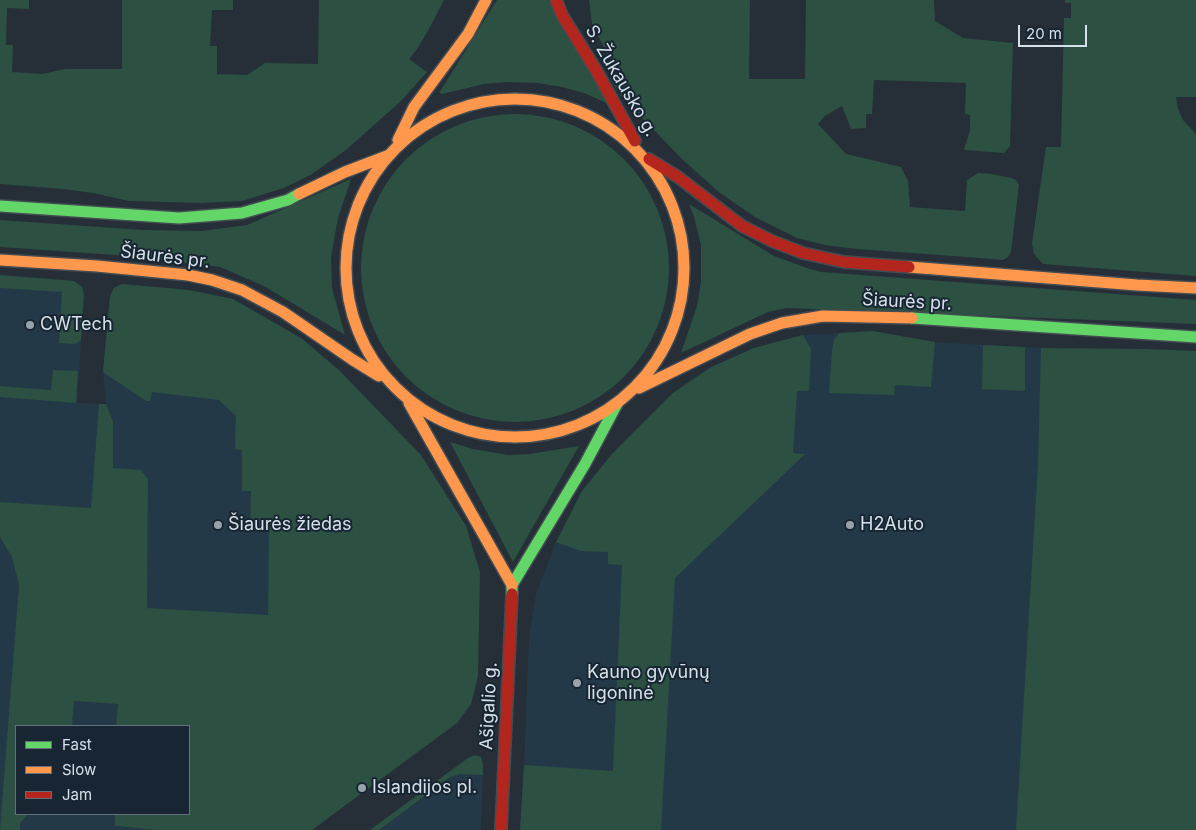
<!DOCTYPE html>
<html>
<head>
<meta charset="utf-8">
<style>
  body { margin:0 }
  #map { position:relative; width:1196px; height:830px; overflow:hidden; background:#262f37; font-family:Inter,sans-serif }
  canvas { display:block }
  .legend { position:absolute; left:15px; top:725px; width:175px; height:90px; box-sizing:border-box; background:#172632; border:1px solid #63707b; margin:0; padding:6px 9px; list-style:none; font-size:15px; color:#d6e0e9 }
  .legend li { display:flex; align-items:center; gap:10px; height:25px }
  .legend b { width:25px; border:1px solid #63707b }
  .scale { position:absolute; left:1018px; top:25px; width:69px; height:22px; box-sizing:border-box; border:2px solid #d6e0e9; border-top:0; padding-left:6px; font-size:15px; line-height:18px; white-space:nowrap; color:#d6e0e9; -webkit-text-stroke:4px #172632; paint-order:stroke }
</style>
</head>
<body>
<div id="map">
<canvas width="1196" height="830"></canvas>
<ul class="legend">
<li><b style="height:6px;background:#63d668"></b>Fast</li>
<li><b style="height:6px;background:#ff974d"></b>Slow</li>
<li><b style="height:6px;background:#b3261e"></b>Jam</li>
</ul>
<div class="scale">20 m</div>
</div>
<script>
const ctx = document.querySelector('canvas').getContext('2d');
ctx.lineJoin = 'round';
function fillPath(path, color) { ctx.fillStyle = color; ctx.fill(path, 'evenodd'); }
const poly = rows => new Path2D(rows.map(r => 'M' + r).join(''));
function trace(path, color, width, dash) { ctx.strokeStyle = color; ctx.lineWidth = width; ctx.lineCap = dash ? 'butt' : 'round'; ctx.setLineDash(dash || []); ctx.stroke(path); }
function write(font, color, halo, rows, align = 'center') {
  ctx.font = font + ' Inter,sans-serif'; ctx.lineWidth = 4; ctx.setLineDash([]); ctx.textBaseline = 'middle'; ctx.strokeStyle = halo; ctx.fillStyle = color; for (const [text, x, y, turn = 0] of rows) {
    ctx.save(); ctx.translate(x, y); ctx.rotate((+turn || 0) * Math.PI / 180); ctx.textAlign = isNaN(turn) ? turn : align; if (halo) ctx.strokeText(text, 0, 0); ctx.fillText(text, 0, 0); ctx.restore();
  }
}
fillPath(poly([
  [0,275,74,281,82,287,84,294,77,403,106,404,103,372,110,296,114,288,122,284,189,290,233,299,288,637,118,704,116,726,16,726,16,814,115,814,115,826,156,830,0,830],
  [873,331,929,342,1061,349,1122,830,520,830,524,765,529,637,536,594,556,542,582,491,612,454,673,393,754,348,803,335],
  [475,755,481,757,483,765,481,830,370,830,468,758]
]), '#243948');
fillPath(poly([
  [0,0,29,0,29,9,7,8,6,45,13,45,12,72,42,74,65,69,122,69,122,0,233,0,233,10,212,10,210,46,217,46,217,74,247,75,265,63,318,64,319,0,444,0,429,29,417,49,409,59,427,72,402,100,346,150,312,174,284,188,242,201,201,203,129,201,93,193,63,189,0,184],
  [497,0,548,0,609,104,584,93,562,87,537,83,508,82,484,84,442,94,439,93],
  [589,0,750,0,749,79,805,79,806,0,934,0,935,21,963,38,1013,43,1010,146,1004,153,964,150,970,130,970,115,965,114,966,83,874,80,872,114,866,114,866,128,851,129,842,106,825,116,818,124,846,154,901,167,908,181,910,207,965,211,967,180,978,173,992,174,1011,178,1016,180,1019,185,1011,252,1008,257,1003,260,980,258,857,249,825,245,797,238,755,217,720,193,683,160,620,95,610,78,620,70,610,59,592,24],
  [1065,0,1196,0,1196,97,1176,97,1178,109,1183,120,1196,134,1196,276,1043,264,1034,254,1032,243,1046,147,1061,147,1064,18,1071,18,1071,3,1065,3],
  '361 268a154 154 0 1 1 308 0a154 154 0 1 1-308 0Z',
  [351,179,338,218,331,257,332,288,345,335,264,286,220,267,130,256,0,247,0,220,143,230,202,231,247,225],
  [689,204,774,256,807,268,821,272,1196,300,1196,324,786,308,768,312,681,353,697,306,701,282,701,245,694,217],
  [0,275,74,281,82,287,84,294,81,340,77,343,73,344,59,343,62,292,0,288],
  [122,284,189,290,233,299,301,338,339,370,421,455,466,526,480,572,478,676,471,704,457,723,312,830,156,830,115,826,115,814,189,814,189,726,116,726,118,704,74,701,72,726,16,726,16,814,28,814,20,823,20,830,0,830,19,585,12,557,0,537,0,502,91,508,99,404,106,404,113,422,113,468,141,470,148,479,147,608,268,615,269,527,250,526,251,491,242,491,242,450,235,449,236,416,219,400,152,392,150,401,146,401,103,372,110,296,114,288],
  [873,331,935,342,931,387,895,385,894,395,829,393,832,350,834,340,839,333],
  [803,335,811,349,809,391,797,391,793,453,805,454,675,578,661,830,520,830,524,765,613,771,622,565,608,564,608,552,581,551,556,542,582,491,612,454,673,393,711,367,754,348],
  [983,345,1025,347,1025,391,982,389],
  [1041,348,1145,349,1196,351,1196,830,1016,830,1038,464],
  [53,370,78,371,76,403,0,397,0,386,51,390],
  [450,442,473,449,508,455,530,454,579,446,513,562],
  [475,755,481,757,483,765,483,775,459,774,450,777,379,830,370,830,468,758]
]), '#2c5041');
const fast = poly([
  [0,206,179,218,242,213,288,200,299,194],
  [912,318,1196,337],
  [512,594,512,585,585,464,617,404]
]);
const slow = poly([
  '346 268a169 169 0 1 1 338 0a169 169 0 1 1-338 0Z',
  [398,140,414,107,468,34,486,0],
  [299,194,345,172,387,156],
  [0,260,97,266,188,275,212,280,242,290,283,312,353,360,379,376],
  [909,267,1137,285,1196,288],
  [639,388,750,334,782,323,823,316,912,318],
  [409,403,512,585]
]);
const jam = poly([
  [556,0,562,15,597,72,635,141],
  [649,159,678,177,742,226,772,241,803,253,844,262,909,267],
  [501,830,512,594]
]);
trace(fast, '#434c52', 14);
trace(slow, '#434c52', 14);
trace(jam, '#434c52', 14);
trace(fast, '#63d668', 11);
trace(slow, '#ff974d', 11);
trace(jam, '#b3261e', 11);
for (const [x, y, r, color] of [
  [30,325,5,"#98a2ab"],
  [218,525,5,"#98a2ab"],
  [850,525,5,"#98a2ab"],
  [577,683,5,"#98a2ab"],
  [362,788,5,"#98a2ab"]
]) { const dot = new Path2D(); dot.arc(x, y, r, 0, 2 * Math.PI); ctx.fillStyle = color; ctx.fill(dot); trace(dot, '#172632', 2); }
write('18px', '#d6e0e9', '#172632', [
  ["S. Žukausko g.",621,81,60],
  ["Šiaurės pr.",165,257,7],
  ["Šiaurės pr.",907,302,3],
  ["Ašigalio g.",489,706,-87]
]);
write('18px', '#d6e0e9', '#172632', [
  ["CWTech",40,325],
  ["Šiaurės žiedas",228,525],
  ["H2Auto",860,525],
  ["Kauno gyvūnų",587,673],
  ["ligoninė",587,694],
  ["Islandijos pl.",372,788]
], 'left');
</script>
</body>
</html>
